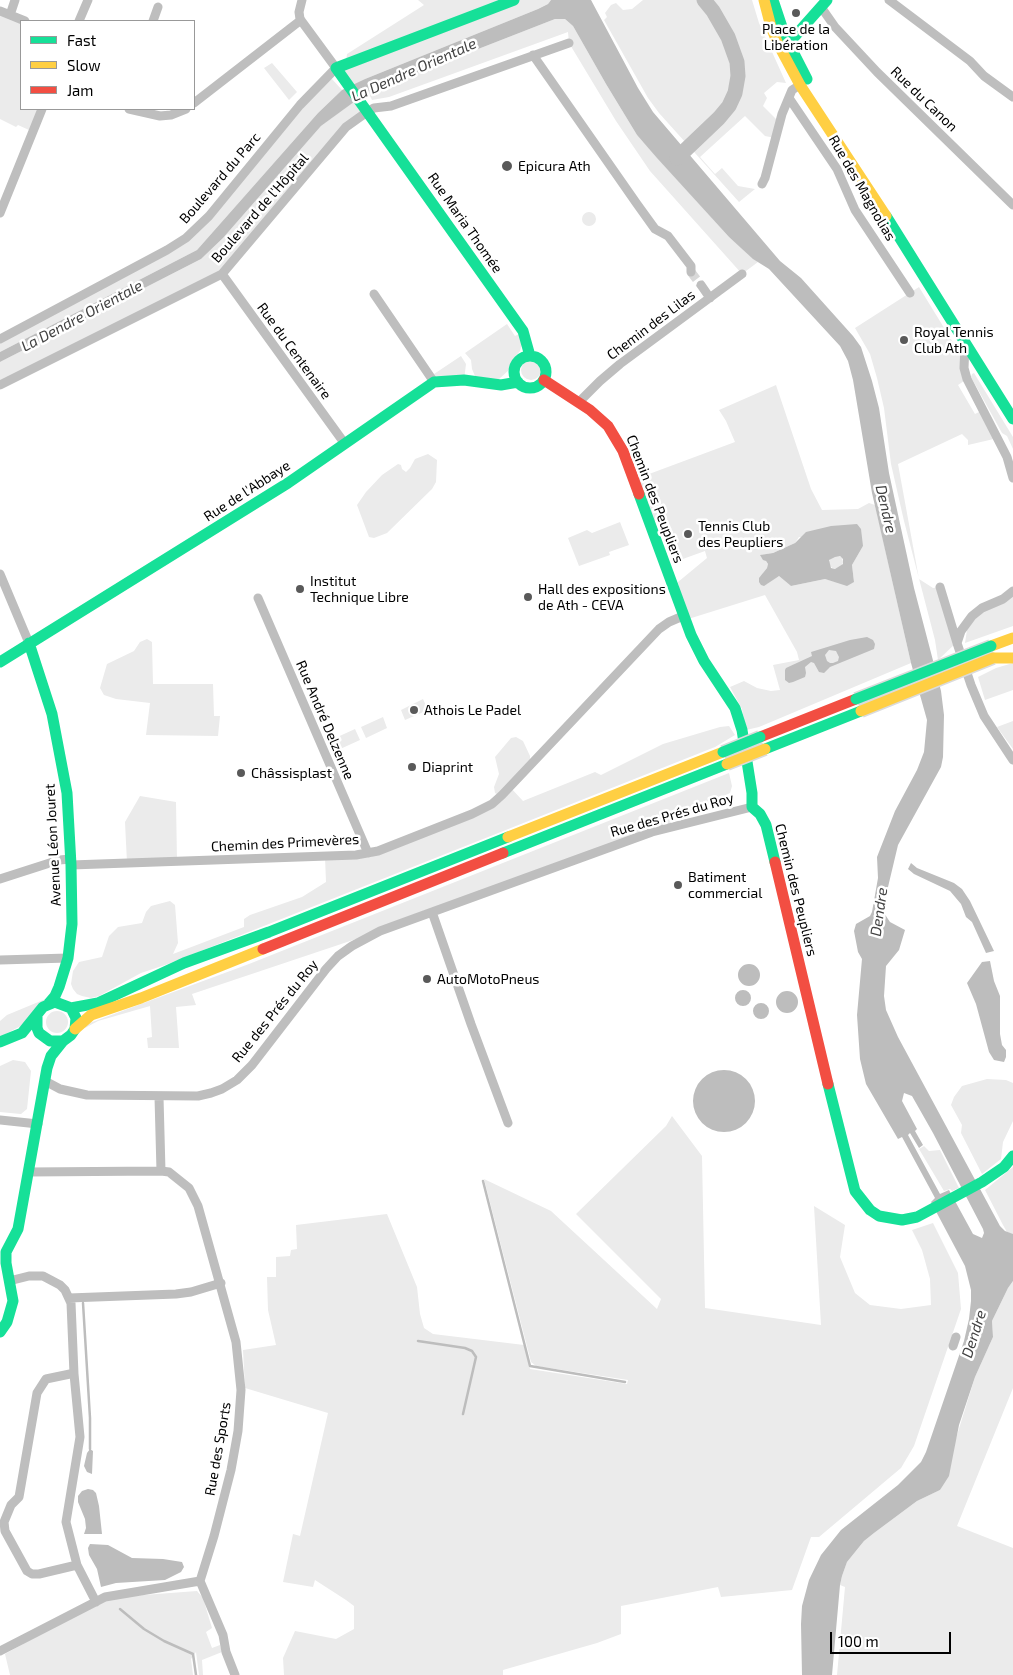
<!DOCTYPE html>
<html>
<head>
<meta charset="utf-8">
<style>
  body { margin:0 }
  #map { position:relative; width:1013px; height:1675px; overflow:hidden; background:#fff; font-family:"Exo 2",sans-serif }
  canvas { display:block }
  .legend { position:absolute; left:20px; top:20px; width:175px; height:90px; box-sizing:border-box; background:#fff; border:1px solid #999; margin:0; padding:6px 9px; list-style:none; font-size:15px; color:#000 }
  .legend li { display:flex; align-items:center; gap:10px; height:25px }
  .legend b { width:25px; border:1px solid #999 }
  .scale { position:absolute; left:830px; top:1632px; width:121px; height:22px; box-sizing:border-box; border:2px solid #000; border-top:0; padding-left:6px; font-size:15px; line-height:18px; white-space:nowrap; color:#000; -webkit-text-stroke:4px #fff; paint-order:stroke }
</style>
</head>
<body>
<div id="map">
<canvas width="1013" height="1675"></canvas>
<ul class="legend">
<li><b style="height:6px;background:#16e098"></b>Fast</li>
<li><b style="height:6px;background:#ffcf43"></b>Slow</li>
<li><b style="height:6px;background:#f24e42"></b>Jam</li>
</ul>
<div class="scale">100 m</div>
</div>
<script>
const ctx = document.querySelector('canvas').getContext('2d');
ctx.lineJoin = 'round';
function fillPath(path, color) { ctx.fillStyle = color; ctx.fill(path, 'evenodd'); }
const poly = rows => new Path2D(rows.map(r => 'M' + r).join(''));
function trace(path, color, width, dash) { ctx.strokeStyle = color; ctx.lineWidth = width; ctx.lineCap = dash ? 'butt' : 'round'; ctx.setLineDash(dash || []); ctx.stroke(path); }
function write(font, color, halo, rows, align = 'center') {
  ctx.font = font + ' "Exo 2",sans-serif'; ctx.lineWidth = 5; ctx.setLineDash([]); ctx.textBaseline = 'middle'; ctx.strokeStyle = halo; ctx.fillStyle = color; for (const [text, x, y, turn = 0] of rows) {
    ctx.save(); ctx.translate(x, y); ctx.rotate((+turn || 0) * Math.PI / 180); ctx.textAlign = isNaN(turn) ? turn : align; if (halo) ctx.strokeText(text, 0, 0); ctx.fillText(text, 0, 0); ctx.restore();
  }
}
fillPath(poly([
  [418,0,551,0,548,4,538,9,365,79,350,87,336,69,346,61,347,54,424,5],
  [643,0,752,0,759,23,786,83,777,82,764,93,767,98,763,106,779,122,775,138,765,136,745,116,700,157,715,174,722,168,738,186,755,189,739,202,659,113,648,98,604,20,607,17,605,13,611,5,616,3,623,10,632,9],
  [0,11,21,21,21,109,42,109,29,130,18,125,16,127,0,119],
  [555,19,565,19,573,26,606,84,637,135,729,237,758,262,742,274,650,171,616,121,569,43,568,32,389,97,372,100,368,92],
  [272,63,297,92,289,100,264,68],
  [332,79,342,90,318,113,197,250,0,352,0,342,188,240,302,107,327,80],
  [357,99,367,112,353,122,222,274,0,385,0,362,201,259,223,238,321,126],
  '582 219a7 7 0 1 1 14 0a7 7 0 1 1-14 0Z',
  [919,287,965,362,967,379,958,385,975,414,983,410,998,438,968,445,968,440,962,434,898,464,919,579,933,588,940,587,956,643,938,660,935,640,904,521,891,464,884,408,877,378,870,354,855,328],
  [507,324,515,336,519,334,522,343,520,351,513,359,510,369,498,380,475,376,472,369,471,360,465,353],
  [461,356,466,364,464,380,431,376],
  '521 370a10 10 0 1 1 20 0a10 10 0 1 1-20 0Z',
  [974,373,1013,437,1013,449,1007,436,1002,433,971,377,972,374],
  [776,385,811,489,822,510,858,509,869,503,875,505,911,663,759,727,746,730,742,709,730,687,744,681,757,688,771,691,780,690,773,665,799,660,797,652,765,595,685,620,678,582,707,558,705,551,680,560,664,518,649,523,633,480,735,442,726,421,719,410],
  [799,537,863,546,852,565,854,582,840,583,825,579,791,586,779,576,774,578,767,584,763,573,767,568,768,564,761,555,773,553,795,543],
  [428,454,437,460,436,482,432,489,387,533,374,538,369,537,357,505,366,492,382,475,398,464,401,465,402,469,406,472,410,468,415,459],
  [620,522,629,545,609,552,610,555,579,566,568,538,587,530,592,533],
  '829 562a7 7 0 1 1 14 0a7 7 0 1 1-14 0Z',
  [1013,595,1013,626,965,643,967,630,979,613],
  [147,639,152,642,153,684,213,684,214,716,220,716,218,736,146,735,150,703,116,699,104,695,100,688,107,664,134,651,140,642],
  [1013,663,1013,690,985,700,978,677,996,668],
  [423,699,428,710,405,720,401,710],
  [383,717,387,728,366,738,361,727],
  [1013,721,1013,749,997,727],
  [729,726,735,735,715,747,168,964,141,973,99,996,91,998,82,996,77,994,73,989,71,984,73,971,79,962,102,957,109,936,118,927,142,923,146,912,151,906,170,901,175,905,178,943,173,954,244,927,244,919,250,915,302,897,326,882,325,857,356,855,472,814,499,795,495,793,494,787,499,774,495,757,511,738,516,737,523,741,530,756,530,766,510,787,523,801,595,772,601,775,663,744,720,727],
  [355,729,360,740,338,750,333,739],
  [729,773,732,786,730,793,652,832,380,931,192,994,196,1005,176,1007,179,1048,148,1048,147,1038,152,1037,150,1006,98,1021,85,1028,87,1024,249,964],
  [140,796,176,802,177,861,127,863,125,822],
  [48,998,30,1021,0,1037,0,1021,7,1015],
  '46 1022a11 11 0 1 1 22 0a11 11 0 1 1-22 0Z',
  [13,1060,25,1062,31,1071,27,1109,21,1114,0,1112,0,1066],
  [987,1079,1006,1080,1013,1083,1013,1121,1003,1142,1001,1159,982,1174,961,1133,962,1125,951,1105,954,1097,962,1086],
  [672,1116,702,1156,705,1308,821,1325,814,1206,845,1225,840,1257,855,1293,870,1305,901,1309,931,1305,930,1279,922,1250,912,1230,933,1223,958,1273,961,1309,914,1446,901,1468,819,1537,811,1537,792,1590,721,1597,718,1587,621,1606,621,1634,597,1643,503,1670,503,1675,284,1675,283,1658,295,1631,336,1639,354,1629,354,1606,346,1600,315,1580,313,1587,283,1582,293,1534,300,1536,328,1413,245,1388,243,1350,276,1345,268,1310,267,1277,276,1277,276,1257,290,1256,291,1250,297,1249,296,1225,387,1214,417,1287,420,1314,424,1328,433,1334,524,1345,530,1369,627,1384,628,1380,536,1366,531,1362,484,1179,551,1211,657,1309,661,1299,576,1214,666,1126],
  [924,1146,929,1151,940,1150,959,1188,952,1191,950,1189,944,1191,919,1149],
  [1013,1167,1013,1234,1012,1234,1007,1232,1003,1225,985,1190],
  [1013,1281,1013,1388,957,1526,1013,1548,1013,1675,837,1675,845,1587,840,1585,842,1576,847,1562,864,1541,874,1533,917,1501,940,1490,975,1377,993,1337,992,1321,1008,1288],
  [197,1591,203,1598,212,1628,206,1632,212,1648,220,1645,222,1652,202,1660,203,1675,199,1675,196,1652,191,1659,193,1675,10,1675,5,1654,59,1624,105,1601,117,1597]
]), '#ebebeb');
fillPath(poly([
  [551,0,591,0,638,88,653,112,780,261,801,278,853,336,861,347,872,381,879,408,889,473,914,588,941,691,944,715,943,757,941,767,898,845,883,908,884,913,890,922,905,930,899,950,886,966,884,996,886,1010,898,1037,1000,1226,1005,1231,1013,1234,1013,1281,1008,1288,992,1321,993,1337,975,1377,959,1425,949,1476,940,1490,917,1501,874,1533,864,1541,847,1562,842,1576,840,1585,832,1675,802,1675,801,1624,802,1606,809,1580,821,1555,841,1530,898,1485,921,1462,926,1452,964,1341,969,1319,971,1301,971,1290,965,1266,931,1202,935,1198,902,1137,898,1139,866,1084,860,1059,857,1015,862,959,858,952,854,931,856,924,870,916,872,912,878,878,877,857,895,811,917,770,924,752,927,720,911,663,872,493,853,380,848,361,840,346,769,269,753,259,729,237,657,158,637,135,606,84,573,26,565,19,555,19,368,92,358,99,321,126,223,238,201,259,0,362,0,352,197,250,318,113,342,90,365,79,538,9,548,4],
  [904,1093,912,1096,933,1133,983,1229,984,1233,982,1238,973,1234,949,1190,940,1194,908,1135,910,1133,919,1148,923,1145,915,1131,917,1129,902,1101],
  [857,524,861,529,863,546,852,565,854,582,847,586,825,579,791,586,779,576,764,586,761,585,759,582,759,578,767,568,768,564,766,561,763,560,760,555,773,553,795,543,806,532,831,526],
  [840,556,843,559,843,564,835,569,831,568,829,560,835,557],
  [867,637,873,640,875,644,874,649,830,667,824,673,819,672,814,663,811,662,805,667,806,673,805,677,793,682,789,683,785,680,785,670,786,668,812,656,811,652,850,640],
  [829,650,836,651,839,657,838,661,833,663,830,663,827,661,825,655],
  [911,863,917,868,954,883,962,889,970,901,994,951,986,953,972,922,966,917,961,904,950,891,914,874,908,869],
  [990,961,994,981,1000,996,1000,1034,1002,1045,1006,1050,1006,1057,1004,1062,994,1060,989,1052,976,1004,967,983,982,962],
  '738 975a11 11 0 1 1 22 0a11 11 0 1 1-22 0Z',
  '735 998a8 8 0 1 1 16 0a8 8 0 1 1-16 0Z',
  '776 1002a11 11 0 1 1 22 0a11 11 0 1 1-22 0Z',
  '753 1011a8 8 0 1 1 16 0a8 8 0 1 1-16 0Z',
  '693 1101a31 31 0 1 1 62 0a31 31 0 1 1-62 0Z',
  [90,1449,93,1451,92,1474,87,1472,84,1466,87,1453],
  [88,1489,93,1490,96,1493,99,1506,102,1534,84,1534,86,1528,85,1519,78,1502,78,1496,82,1491],
  [90,1544,108,1545,132,1558,163,1559,182,1562,184,1567,181,1572,165,1580,116,1583,101,1587,97,1569,89,1555,88,1548]
]), '#bdbdbd');
trace(poly([
  [483,1181,530,1366,625,1382],
  [83,1303,90,1418,90,1449],
  [418,1341,465,1348,472,1351,476,1357,463,1414],
  [120,1609,144,1629,164,1641,193,1654,196,1675]
]), '#bdbdbd', 2.5);
trace(poly([
  [677,158,719,118,729,106,735,93,738,76,737,62,728,37,713,11,704,0]
]), '#bdbdbd', 15);
trace(poly([
  [691,272,701,285]
]), '#d9d9d9', 9, [9, 4.5]);
trace(poly([
  [889,0,970,61,984,76,1013,97],
  [821,7,835,27,877,72,1013,205],
  [0,11,25,21],
  [10,15,15,0],
  [79,21,88,0],
  [153,21,158,7],
  [533,55,637,204,655,229,668,236,691,266,691,272],
  [789,98,837,169,855,210,910,293],
  [194,103,301,20],
  [129,109,160,116,171,115,186,109],
  [762,184,765,178,782,114,792,90,800,85],
  [0,213,42,109],
  [222,274,345,444],
  [701,285,710,298],
  [374,294,434,382],
  [0,339,167,250,186,238,209,216,300,105,336,68,300,19,299,12,302,0],
  [965,344,964,368,967,379,1007,457,1013,478],
  [0,385,222,274,346,127,367,112,374,108,391,106,569,43],
  [579,402,600,381,620,364,742,274],
  [0,574,29,643],
  [940,587,957,643],
  [1013,591,1003,599,982,608,972,616,961,631,957,643,971,685,984,716,1013,760],
  [258,598,368,853],
  [71,865,356,855,378,851,472,814,492,804,502,795,659,629,669,622,683,616],
  [0,879,59,860,71,859],
  [432,912,471,1024,508,1123],
  [0,960,68,958],
  [45,1081,60,1089,87,1095,198,1096,211,1093,222,1089,237,1080,252,1065,326,969,338,956,352,946,380,931,652,832,752,807],
  [159,1097,161,1171],
  [0,1120,38,1124],
  [9,1281,29,1276,43,1276,60,1285,65,1290,71,1303,74,1374,80,1437,66,1522,77,1565,96,1602],
  [69,1298,176,1294,191,1292,221,1283],
  [953,1346,956,1337],
  [74,1374,70,1374,46,1379,37,1393,19,1497,11,1505,4,1522,5,1531,27,1571,32,1574,39,1574,77,1565],
  [200,1581,223,1635,226,1652,235,1675],
  [0,1651,105,1597,200,1581,214,1536,231,1470,238,1431,241,1390,236,1342,198,1206,189,1188,169,1172,161,1171,28,1172]
]), '#bebebe', 9);
trace(poly([
  [514,0,336,68,523,331,530,356],
  [774,3,785,36,807,79],
  [781,42,786,45,788,44,827,0],
  [886,216,1013,419],
  '514 372a16 16 0 1 1 32 0a16 16 0 1 1-32 0Z',
  [639,494,691,635,704,661,735,708,742,730,752,793,752,807,760,814,766,825,775,862],
  [29,643,52,714,67,793,71,865,72,924,68,958,59,987,55,996,49,1003],
  [0,662,288,483,434,382,464,380,501,385,518,382],
  [765,749,861,711],
  [503,853,727,764],
  [71,1008,98,1003,184,963,269,932,508,837],
  [0,1042,22,1033,43,1007,55,1002,71,1008,76,1018,75,1029,71,1035,63,1041,50,1041,39,1033,37,1028,37,1017],
  [828,1084,855,1191,870,1210,879,1216,902,1220,917,1217,982,1182,1004,1167,1013,1156],
  [0,1332,7,1322,13,1301,6,1263,6,1252,18,1229,47,1068,51,1056,63,1041]
]), '#16e098', 11);
trace(poly([
  [764,0,771,27,778,44,800,85,886,216],
  [991,646,1013,638],
  [993,658,1013,658],
  [508,837,723,752],
  [75,1029,91,1015,141,998,263,949]
]), '#ffcf43', 11);
trace(poly([
  [544,380,590,410,608,426,623,451,639,494],
  [760,737,856,699],
  [775,862,828,1084],
  [263,949,503,853]
]), '#f24e42', 11);
const fastBridge = poly([
  [856,699,991,646],
  [723,752,760,737]
]);
const slowBridge = poly([
  [861,711,993,658],
  [727,764,765,749]
]);
trace(fastBridge, '#dbdbdb', 14, []);
trace(slowBridge, '#dbdbdb', 14, []);
trace(fastBridge, '#16e098', 11);
trace(slowBridge, '#ffcf43', 11);
for (const [x, y, r, color] of [
  [796,13,5,"#595959"],
  [507,166,6,"#595959"],
  [904,340,5,"#595959"],
  [688,534,5,"#595959"],
  [300,589,5,"#595959"],
  [528,597,5,"#595959"],
  [414,710,5,"#595959"],
  [412,767,5,"#595959"],
  [241,773,5,"#595959"],
  [678,885,5,"#595959"],
  [427,979,5,"#595959"]
]) { const dot = new Path2D(); dot.arc(x, y, r, 0, 2 * Math.PI); ctx.fillStyle = color; ctx.fill(dot); trace(dot, '#fff', 2); }
write('14px', '#000', '#fff', [
  ["Place de la",796,29,"center"],
  ["Libération",796,45,"center"],
  ["Epicura Ath",518,166],
  ["Royal Tennis",914,332],
  ["Club Ath",914,348],
  ["Tennis Club",698,526],
  ["des Peupliers",698,542],
  ["Institut",310,581],
  ["Technique Libre",310,597],
  ["Hall des expositions",538,589],
  ["de Ath - CEVA",538,605],
  ["Athois Le Padel",424,710],
  ["Diaprint",422,767],
  ["Châssisplast",251,773],
  ["Batiment",688,877],
  ["commercial",688,893],
  ["AutoMotoPneus",437,979]
], 'left');
write('14px', '#000', '#fff', [
  ["Rue du Canon",924,99,44],
  ["Boulevard du Parc",220,178,-49],
  ["Rue des Magnolias",862,188,60],
  ["Boulevard de l'Hôpital",260,208,-49],
  ["Rue Maria Thomée",465,223,55],
  ["Chemin des Lilas",651,325,-37],
  ["Rue du Centenaire",294,351,54],
  ["Rue de l'Abbaye",247,491,-33],
  ["Chemin des Peupliers",655,499,69],
  ["Rue André Delzenne",325,720,67],
  ["Rue des Prés du Roy",672,815,-16],
  ["Chemin des Primevères",285,843,-3],
  ["Avenue Léon Jouret",53,845,-93],
  ["Chemin des Peupliers",796,890,76],
  ["Rue des Prés du Roy",275,1011,-51],
  ["Rue des Sports",218,1449,-80]
]);
write('italic 15px', '#424242', '#fff', [
  ["La Dendre Orientale",414,70,-24],
  ["La Dendre Orientale",82,316,-28],
  ["Dendre",886,509,77],
  ["Dendre",879,912,-82],
  ["Dendre",974,1334,-72]
]);
</script>
</body>
</html>
